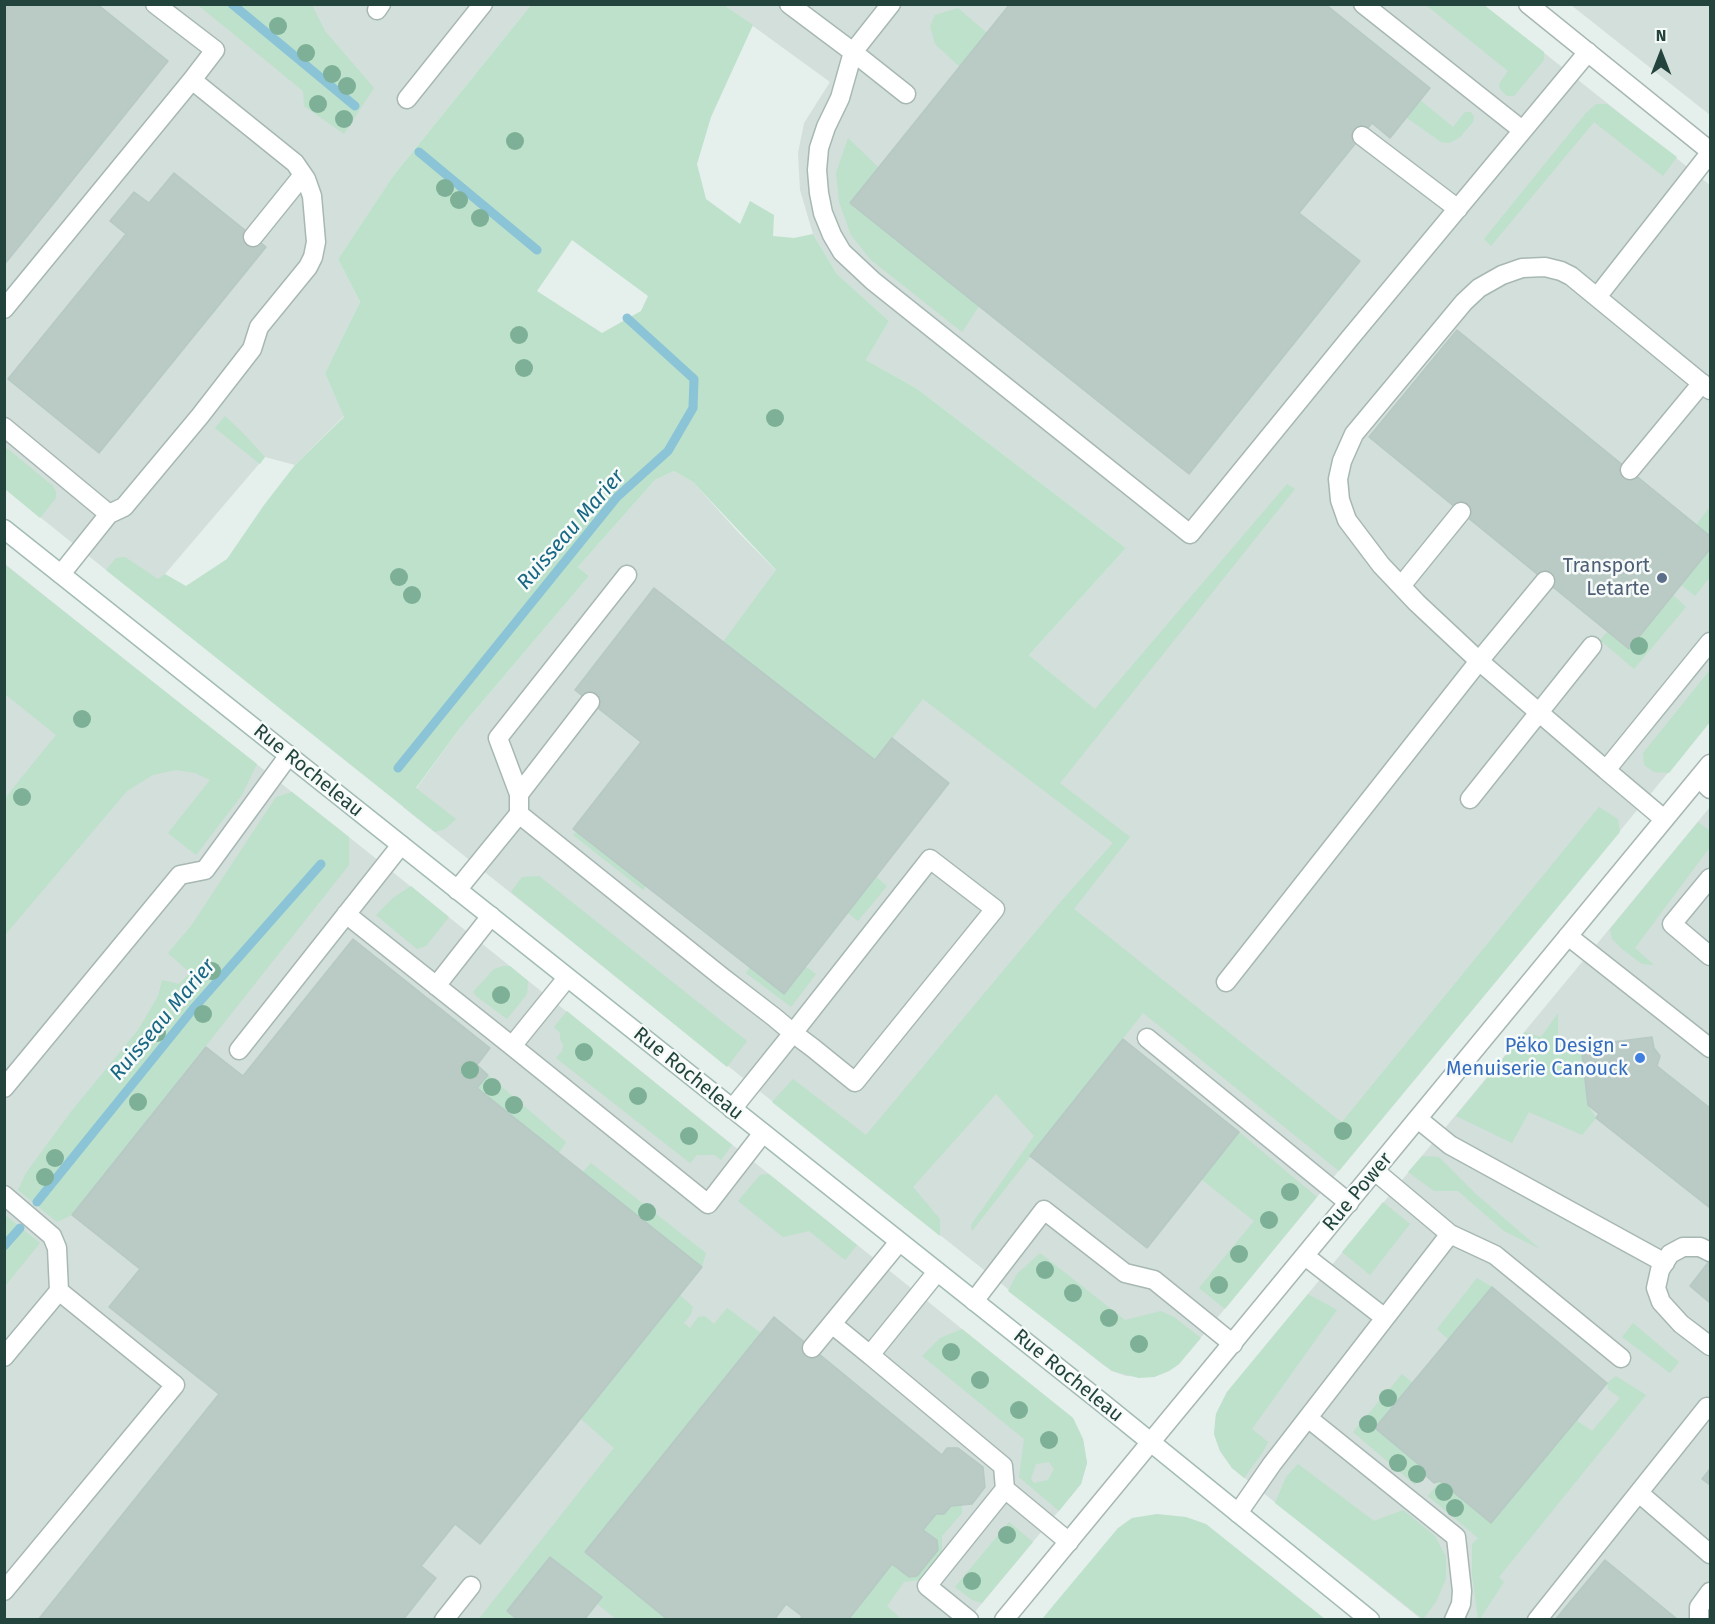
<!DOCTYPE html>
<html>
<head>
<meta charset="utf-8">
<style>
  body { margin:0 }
  #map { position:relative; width:1715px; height:1624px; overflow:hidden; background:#e5efec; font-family:"Fira Sans",sans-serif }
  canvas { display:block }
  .frame { position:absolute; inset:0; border:6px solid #23433d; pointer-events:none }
  .north { position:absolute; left:1631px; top:24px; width:60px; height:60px; -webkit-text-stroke:4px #f6fbf9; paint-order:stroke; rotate:0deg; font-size:16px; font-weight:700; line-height:24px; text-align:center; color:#23433d }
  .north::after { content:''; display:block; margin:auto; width:21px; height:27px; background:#23433d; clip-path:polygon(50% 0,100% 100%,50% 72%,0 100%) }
</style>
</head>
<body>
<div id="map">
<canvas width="1715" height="1624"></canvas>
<div class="frame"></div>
<div class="north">N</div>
</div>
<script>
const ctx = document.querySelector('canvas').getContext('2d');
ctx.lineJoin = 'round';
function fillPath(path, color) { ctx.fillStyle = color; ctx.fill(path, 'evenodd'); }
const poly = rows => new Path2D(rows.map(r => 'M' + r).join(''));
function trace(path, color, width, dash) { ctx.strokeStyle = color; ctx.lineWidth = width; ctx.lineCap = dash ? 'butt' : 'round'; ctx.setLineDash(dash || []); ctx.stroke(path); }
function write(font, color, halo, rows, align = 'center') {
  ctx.font = font + ' "Fira Sans",sans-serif'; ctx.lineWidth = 5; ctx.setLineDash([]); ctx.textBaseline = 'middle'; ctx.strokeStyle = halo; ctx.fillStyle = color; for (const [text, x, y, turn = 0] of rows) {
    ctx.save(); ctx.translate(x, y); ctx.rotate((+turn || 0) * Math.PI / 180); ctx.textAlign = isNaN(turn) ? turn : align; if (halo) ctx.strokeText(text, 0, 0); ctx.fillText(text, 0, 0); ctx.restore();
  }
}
fillPath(poly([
  [4,5,531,5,393,176,338,259,360,302,325,373,344,416,295,465,265,457,165,574,146,602,5,489],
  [724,5,1484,5,1710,185,1710,722,1179,1364,1169,1371,1154,1377,1126,1376,1112,1371,1102,1364,403,807,460,728,589,576,578,567,655,480,674,471,693,482,737,531,813,608,1103,716,1029,655,1126,548,916,388,866,360,889,321,837,274,813,234,800,190,798,153,804,123,830,82],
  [1571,5,1710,5,1710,115],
  [5,564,130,664,5,798],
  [145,676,349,837,1073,1418,1083,1439,1087,1463,1081,1484,969,1619,5,1620,5,845],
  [1710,807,1710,1619,1421,1619,1232,1468,1220,1451,1214,1434,1216,1414,1227,1392]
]), '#d3dfdb');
fillPath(poly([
  [198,5,312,5,325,31,374,88,344,134,304,106,303,91],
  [531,5,724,5,753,25,711,117,697,164,706,199,740,224,750,201,774,215,773,236,794,238,813,234,837,274,889,321,866,360,916,388,1126,548,1029,655,1095,709,1287,484,1295,489,1060,783,1130,837,1074,909,1336,1118,1342,1122,1599,807,1618,819,1620,832,1339,1171,1143,1013,972,1231,971,1225,1034,1136,996,1094,913,1187,940,1219,940,1236,772,1102,793,1079,866,1135,1063,899,1113,843,923,699,875,760,723,642,776,570,693,482,674,471,655,480,578,567,589,576,460,728,416,788,456,819,445,829,435,832,106,570,116,558,125,557,158,579,165,574,186,586,227,559,264,505,295,465,344,417,325,373,360,302,338,259,393,176],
  [572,240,648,296,641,311,602,333,537,291],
  [1426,5,1484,5,1544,52,1544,60,1514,96,1507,96,1500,89,1499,84,1508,71],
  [958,8,987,33,960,67,935,44,930,26,935,15],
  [1420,100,1453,127,1465,112,1471,112,1474,117,1473,122,1459,138,1449,143,1441,142,1407,118],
  [1596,104,1607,104,1677,157,1663,176,1594,122,1491,246,1484,239,1586,113],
  [848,138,879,168,851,204,979,306,962,332,871,260,851,235,839,202,836,173],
  [225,416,243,433,265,457,260,464,215,428],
  [5,448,8,449,53,486,56,492,56,498,40,518,5,489],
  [1708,509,1710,511,1710,536,1696,525],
  [1710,549,1710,577,1695,596,1681,585],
  [4,564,257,764,242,795,196,855,168,833,210,780,195,773,176,770,153,775,127,791,5,935,5,798,56,735,5,694],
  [1673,595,1686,607,1634,669,1600,640,1607,632,1629,649],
  [1710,670,1710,722,1669,773,1654,772,1644,765,1643,753],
  [292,792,349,837,349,865,72,1215,57,1222,18,1190,26,1173,70,1113,138,1030,158,996,162,980,179,984,190,973,168,953,191,926,276,797],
  [1698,822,1709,830,1710,847,1635,948,1654,965,1642,964,1622,949,1612,939,1610,929],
  [576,832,646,886,643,890,573,835],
  [539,876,747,1041,727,1067,511,892,522,877],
  [876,877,887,886,858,921,848,913],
  [411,886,449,917,426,946,417,949,376,915,393,898],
  [503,966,510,966,528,981,527,994,507,1019,476,996,473,992,494,969],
  [805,966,816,974,791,1007,746,973,750,967],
  [567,1011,732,1145,721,1160,715,1155,697,1155,690,1163,556,1058,562,1051,563,1045,560,1039,560,1033,554,1027],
  [1558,1013,1558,1045,1581,1046,1588,1105,1596,1118,1582,1135,1529,1112,1512,1143,1456,1116,1525,1032,1541,1037],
  [488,1075,566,1142,559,1153,477,1088],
  [1239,1132,1317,1197,1225,1309,1199,1288,1254,1221,1201,1179],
  [1422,1156,1439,1157,1477,1195,1540,1249,1504,1231,1458,1191,1434,1191,1408,1172],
  [591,1163,706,1253,702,1267,583,1172],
  [769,1174,857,1245,845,1260,809,1231,783,1237,738,1201,760,1175],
  [1383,1202,1410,1224,1370,1275,1342,1252],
  [5,1215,40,1243,5,1286],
  [1040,1253,1125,1320,1161,1311,1174,1317,1201,1338,1179,1364,1169,1371,1154,1377,1139,1378,1112,1371,1008,1291,1017,1274],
  [1477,1278,1492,1287,1449,1340,1437,1329],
  [1308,1294,1337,1310,1252,1429,1268,1442,1263,1452,1244,1478,1232,1468,1220,1451,1214,1434,1216,1414,1227,1392],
  [680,1295,693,1307,691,1314,684,1323,690,1328,698,1317,705,1316,714,1324,727,1308,761,1333,585,1552,668,1619,616,1619,596,1603,601,1597,550,1557,507,1611,518,1619,478,1620,614,1448,581,1419],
  [1633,1323,1679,1362,1670,1373,1622,1337],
  [962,1329,1073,1418,1083,1439,1087,1463,1081,1484,1059,1511,1019,1477,1024,1439,922,1356,940,1338],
  [1049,1462,1054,1469,1048,1480,1034,1483,1031,1479,1036,1464],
  [1402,1374,1413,1383,1375,1428,1423,1468,1423,1473,1415,1485,1353,1432],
  [1616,1376,1646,1395,1499,1577,1504,1582,1481,1617,1483,1619,1478,1619,1472,1574,1472,1544,1478,1538,1428,1496,1440,1481,1491,1523,1576,1420,1592,1431,1620,1398,1608,1389,1607,1383],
  [1298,1464,1374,1521,1403,1510,1435,1536,1446,1557,1446,1579,1436,1602,1423,1619,1275,1503,1286,1477],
  [962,1505,962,1513,942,1536,942,1554,920,1580,904,1582,887,1606,899,1617,897,1619,848,1620,892,1564,909,1577,917,1576,938,1550,937,1540,923,1530,936,1514,951,1506],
  [1157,1514,1186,1517,1206,1524,1325,1619,1042,1619,1118,1528,1132,1518],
  [1009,1522,1033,1542,982,1603,972,1600,955,1587]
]), '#bde1ca');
trace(poly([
  [232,4,355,106],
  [419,152,537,250],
  [398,768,617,497,668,451,693,408,694,379,627,318],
  [37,1202,193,1009,321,864],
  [4,1246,20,1228]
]), '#8bc3d7', 9);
const building = poly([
  [4,4,97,4,168,61,4,265,4,4],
  [1010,4,1325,4,1430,88,1390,138,1372,123,1299,213,1360,261,1189,474,850,203,1010,4],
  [174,173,266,247,99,453,8,379,126,234,110,221,134,192,149,203,174,173],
  [1457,330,1710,536,1710,549,1629,649,1369,437,1457,330],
  [654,588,875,760,892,738,949,783,784,994,573,829,641,742,575,690,654,588],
  [353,939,490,1048,477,1065,488,1075,477,1088,702,1267,480,1544,455,1524,421,1566,436,1578,403,1620,38,1620,219,1394,109,1307,140,1269,72,1215,206,1047,243,1076,353,939],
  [1652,1037,1654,1048,1660,1056,1657,1066,1710,1108,1710,1208,1596,1118,1599,1114,1588,1105,1581,1046,1652,1037],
  [1123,1039,1239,1132,1147,1248,1030,1156,1123,1039],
  [1710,1260,1710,1303,1690,1286,1710,1260],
  [1492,1287,1607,1383,1491,1523,1440,1481,1434,1483,1423,1473,1423,1468,1375,1428,1492,1287],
  [774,1317,942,1455,947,1448,958,1448,983,1467,985,1487,972,1504,951,1506,944,1514,936,1514,923,1530,937,1540,938,1550,917,1576,909,1577,892,1564,848,1620,799,1620,802,1616,786,1604,774,1620,668,1620,585,1552,774,1317],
  [1710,1469,1710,1485,1702,1479,1710,1469],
  [550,1557,602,1597,584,1620,518,1620,507,1611,550,1557],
  [1605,1560,1677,1619,1677,1620,1555,1620,1605,1560]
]);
fillPath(building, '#bacac5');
trace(building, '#b7c9c4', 1.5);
const lane = poly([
  [155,4,215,50,192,80],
  [789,4,853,52,891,4],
  [1363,4,1522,130],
  [377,10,381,4],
  [906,94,853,52,840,98,826,127,819,148,817,170,819,193,823,213,832,235,842,252,873,281,1190,534,1350,338,1588,52],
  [407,99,483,4],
  [1362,136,1458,209],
  [253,237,303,175],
  [1597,297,1710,153],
  [4,309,192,80,295,163,306,179,312,196,316,242,313,257,308,267,259,327,252,349,200,416,124,507,109,514],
  [4,427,109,514,61,574],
  [1630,470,1702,383],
  [1401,586,1461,512],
  [1606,770,1479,661,1417,603,1381,565,1347,520,1340,500,1338,479,1342,461,1354,434,1464,302,1479,288,1502,275,1522,268,1545,267,1561,271,1571,276,1710,390],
  [1699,778,1710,789],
  [519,794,498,738,627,575],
  [1470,799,1592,646],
  [519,814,722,977,774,1017,793,1033,813,1048,855,1082,995,909,930,859,808,1014,793,1033,732,1109],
  [1664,819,1606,770,1710,642],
  [1710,878,1672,924,1710,956],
  [457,890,519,814,519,794,590,702],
  [346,914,512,1046],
  [1568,936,1710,1048],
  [567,978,512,1046,708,1204,763,1133],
  [1226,982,1479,661,1545,581],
  [436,986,491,916],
  [1147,1038,1349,1203],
  [239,1050,401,845],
  [4,1088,180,875,205,870,289,755],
  [1418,1119,1450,1145,1665,1263],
  [1375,1171,1450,1234,1385,1318],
  [4,1195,52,1236,57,1248,59,1291],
  [1450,1234,1495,1255,1621,1358],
  [1710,1252,1700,1247,1683,1247,1670,1254,1660,1270,1656,1288,1661,1302,1681,1324,1710,1346],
  [937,1272,870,1355,1003,1466,1005,1489],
  [974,1301,1044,1210,1125,1273,1154,1280,1233,1344],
  [832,1324,870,1355],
  [812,1348,899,1242],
  [4,1357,59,1291,175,1385,4,1591],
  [1308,1418,1456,1537,1462,1591,1461,1604,1454,1620],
  [1639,1493,1710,1554],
  [1238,1513,1272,1464,1385,1318,1305,1256],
  [444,1620,471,1586],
  [969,1620,927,1586,1005,1489,1069,1542],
  [1537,1620,1707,1407],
  [1699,1620,1699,1607,1710,1592]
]);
const street = poly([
  [1528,4,1710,151],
  [1004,1620,1710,764]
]);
const secondary = poly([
  [4,529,1100,1401,1370,1620]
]);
trace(lane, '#a7b8b4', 21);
trace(street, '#a7b8b4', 21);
trace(secondary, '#a3bcb5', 21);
trace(lane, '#fff', 18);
trace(street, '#fff', 18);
trace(secondary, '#fff', 18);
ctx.fillStyle = '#7eb097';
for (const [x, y] of [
  [278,26],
  [306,53],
  [332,74],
  [347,86],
  [318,104],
  [344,119],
  [515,141],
  [445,188],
  [459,200],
  [480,218],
  [519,335],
  [524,368],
  [775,418],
  [399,577],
  [412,595],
  [1639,646],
  [82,719],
  [22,797],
  [212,971],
  [501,995],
  [203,1014],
  [157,1033],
  [584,1052],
  [470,1070],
  [492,1087],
  [638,1096],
  [138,1102],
  [514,1105],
  [1343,1131],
  [689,1136],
  [55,1158],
  [45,1177],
  [1290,1192],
  [647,1212],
  [1269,1220],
  [1239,1254],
  [1045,1270],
  [1219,1285],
  [1073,1293],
  [1109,1318],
  [1139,1344],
  [951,1352],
  [980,1380],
  [1388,1398],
  [1019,1410],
  [1368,1424],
  [1049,1440],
  [1398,1463],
  [1417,1474],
  [1444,1492],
  [1455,1508],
  [1007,1535],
  [972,1581]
]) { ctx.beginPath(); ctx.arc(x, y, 9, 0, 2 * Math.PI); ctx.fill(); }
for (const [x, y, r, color] of [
  [1662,578,6,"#5c6f8a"],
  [1640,1058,6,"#3f7fe0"]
]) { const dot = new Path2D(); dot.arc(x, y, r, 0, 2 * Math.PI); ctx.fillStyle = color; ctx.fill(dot); trace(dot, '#f6fbf9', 2); }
write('20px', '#4e5e75', '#f6fbf9', [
  ["Transport",1650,566],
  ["Letarte",1650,589]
], 'right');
write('20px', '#23433d', '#f6fbf9', [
  ["Rue Rocheleau",308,771,39],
  ["Rue Rocheleau",688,1074,39],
  ["Rue Power",1358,1192,-50],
  ["Rue Rocheleau",1068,1376,39]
]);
write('20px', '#366cbe', '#f6fbf9', [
  ["Pëko Design -",1628,1046],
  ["Menuiserie Canouck",1628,1069]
], 'right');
write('italic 21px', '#186784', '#f6fbf9', [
  ["Ruisseau Marier",571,530,-49],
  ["Ruisseau Marier",163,1020,-50]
]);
</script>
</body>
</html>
